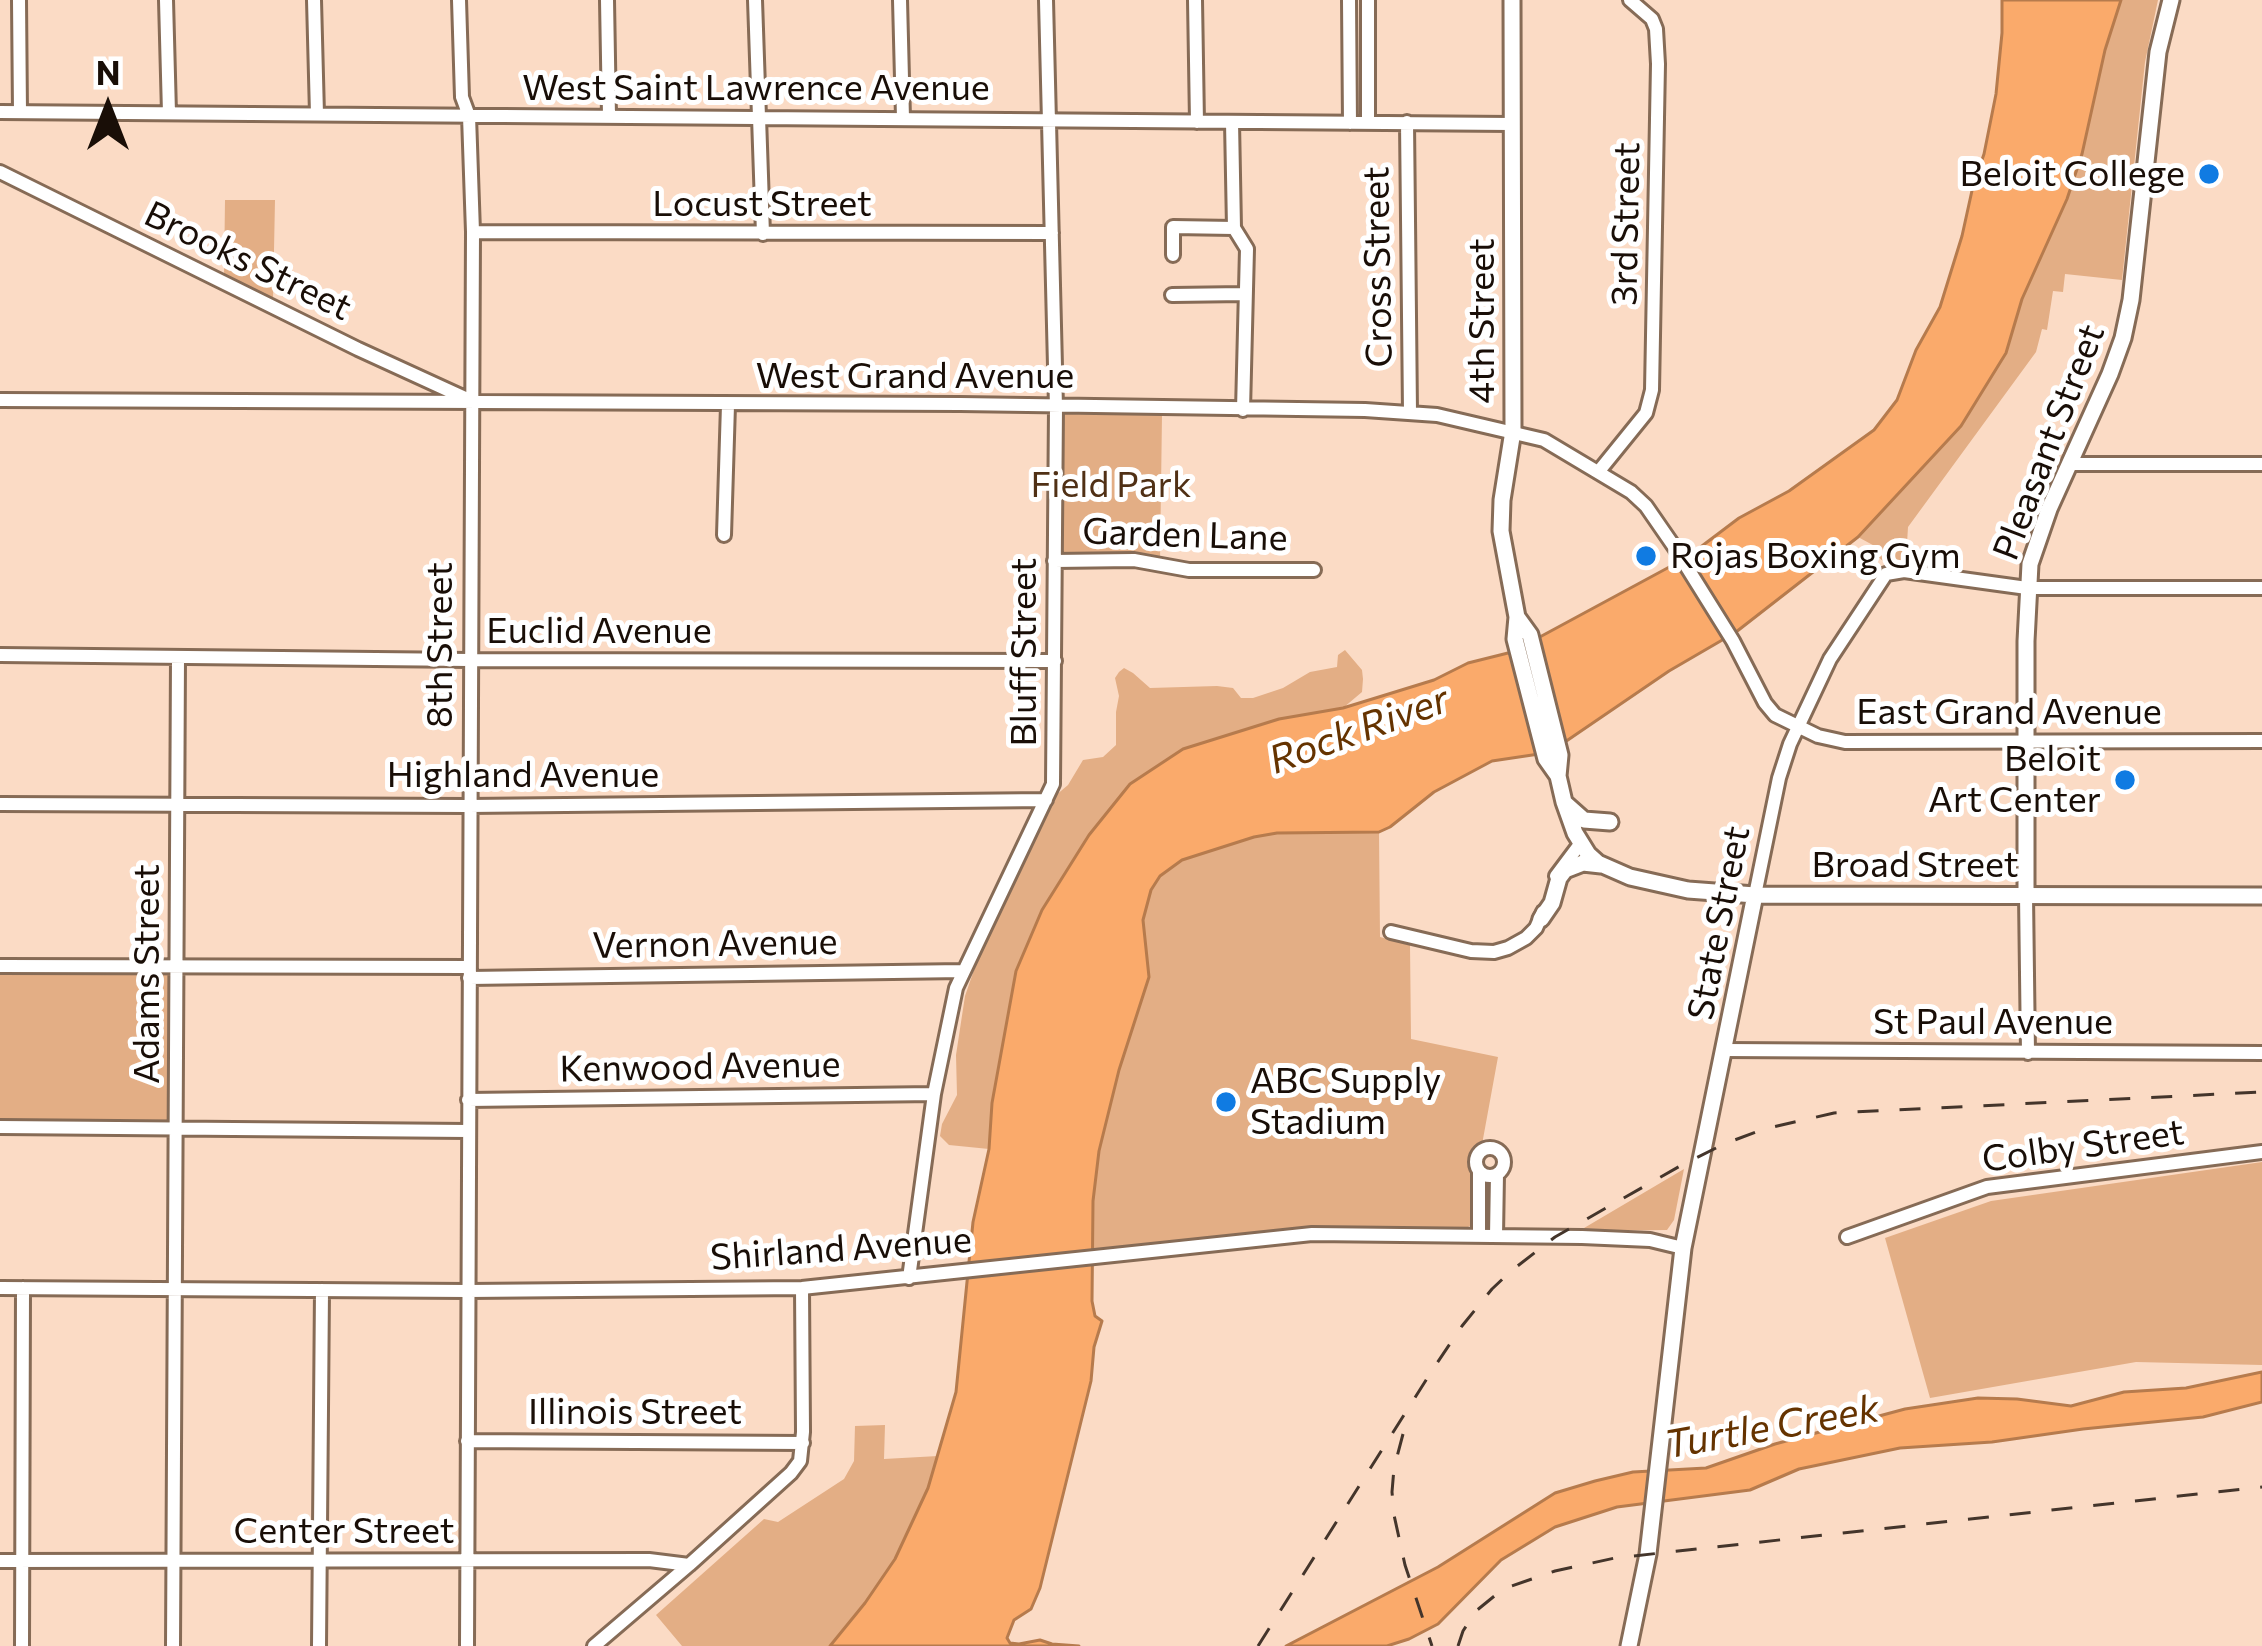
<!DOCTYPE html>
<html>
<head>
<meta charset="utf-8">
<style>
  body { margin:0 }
  #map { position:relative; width:2262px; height:1646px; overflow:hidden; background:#fbdbc5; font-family:Commissioner,sans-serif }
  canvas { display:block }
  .north { position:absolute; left:48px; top:48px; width:120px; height:120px; -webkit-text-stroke:9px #fff; paint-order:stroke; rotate:0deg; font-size:33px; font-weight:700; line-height:48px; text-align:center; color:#190e07 }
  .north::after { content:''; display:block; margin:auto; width:42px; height:54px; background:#190e07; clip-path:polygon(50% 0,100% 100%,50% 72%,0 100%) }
</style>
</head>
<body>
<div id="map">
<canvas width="2262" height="1646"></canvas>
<div class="north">N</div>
</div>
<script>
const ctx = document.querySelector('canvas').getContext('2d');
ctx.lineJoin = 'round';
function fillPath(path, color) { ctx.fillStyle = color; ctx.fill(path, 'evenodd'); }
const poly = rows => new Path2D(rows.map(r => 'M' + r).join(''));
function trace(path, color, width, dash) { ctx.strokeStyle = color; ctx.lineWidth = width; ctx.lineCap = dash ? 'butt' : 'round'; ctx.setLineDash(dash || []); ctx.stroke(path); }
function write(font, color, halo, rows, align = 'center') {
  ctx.font = font + ' Commissioner,sans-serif'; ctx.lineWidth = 10; ctx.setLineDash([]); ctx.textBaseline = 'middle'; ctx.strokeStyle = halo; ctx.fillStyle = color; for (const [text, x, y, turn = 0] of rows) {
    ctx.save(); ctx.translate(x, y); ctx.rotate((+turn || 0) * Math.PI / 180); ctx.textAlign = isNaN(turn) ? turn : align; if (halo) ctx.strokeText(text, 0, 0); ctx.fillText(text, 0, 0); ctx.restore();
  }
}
fillPath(poly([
  [2121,0,2158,0,2145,62,2122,280,2065,274,2063,292,2053,291,2047,330,2042,329,2036,352,1908,527,1906,560,1883,561,1878,557,1882,550,1858,537,1961,426,2006,353,2022,299,2067,199,2082,154,2105,50],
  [225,200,275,200,273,300,224,276],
  [1062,414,1162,415,1160,561,1139,555,1060,555],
  [1345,650,1362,670,1363,679,1362,692,1343,708,1279,719,1129,784,1089,835,1042,910,1016,970,992,1103,989,1149,949,1145,940,1136,942,1124,957,1095,956,1055,965,996,974,970,1015,871,1055,796,1068,785,1083,760,1103,757,1116,745,1116,712,1119,696,1115,678,1119,672,1124,668,1133,673,1150,688,1217,686,1233,688,1241,698,1253,698,1283,688,1310,672,1337,667,1338,655],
  [1360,831,1379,832,1380,937,1410,945,1411,1039,1498,1057,1483,1139,1484,1144,1475,1149,1470,1159,1474,1177,1473,1224,1463,1230,1285,1230,1093,1252,1093,1201,1099,1151,1119,1070,1149,977,1143,920,1151,890,1160,876,1182,860,1254,837,1277,833],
  [0,972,170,973,169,1121,0,1120],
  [2262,1162,2262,1365,2136,1362,1930,1398,1885,1238,1991,1201],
  [1684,1169,1674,1220,1667,1230,1579,1231],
  [885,1425,884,1459,938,1456,928,1488,895,1558,865,1603,830,1646,682,1646,656,1615,764,1519,778,1522,844,1479,854,1461,855,1426]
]), '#e3ae85');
const water = poly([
  [2002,0,2121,0,2105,50,2082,154,2067,199,2022,299,2006,353,1961,426,1858,537,1736,632,1669,671,1562,744,1539,754,1492,761,1434,792,1390,827,1379,832,1277,833,1254,837,1182,860,1160,876,1151,890,1143,920,1149,977,1119,1070,1099,1151,1093,1201,1092,1301,1095,1316,1102,1321,1094,1347,1091,1381,1040,1588,1031,1609,1014,1620,1007,1638,1010,1643,1019,1644,1040,1640,1052,1644,1079,1646,830,1646,865,1603,895,1559,928,1488,956,1392,973,1222,989,1149,992,1103,1016,971,1042,910,1089,835,1130,784,1183,749,1279,719,1343,708,1434,680,1468,663,1512,652,1686,558,1739,518,1789,491,1874,430,1897,400,1916,350,1940,307,1962,236,1973,186,1984,154,1996,94,2002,33,2002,0],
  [2262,1372,2262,1402,2203,1417,2083,1429,1992,1442,1900,1448,1799,1469,1750,1490,1617,1507,1555,1527,1501,1560,1438,1624,1409,1639,1387,1646,1286,1646,1438,1567,1555,1493,1595,1481,1633,1472,1706,1468,1775,1444,1905,1409,1978,1398,2017,1399,2071,1406,2124,1392,2186,1388,2262,1372]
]);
fillPath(water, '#faaa6b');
trace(water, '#b67b4d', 3);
const minor = poly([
  [19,0,20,112],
  [166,0,169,113],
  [314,0,317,114],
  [459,0,462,97,469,116,473,232,467,1646],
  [607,0,609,116],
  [755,0,763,234],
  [900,0,903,118],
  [1195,0,1197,122],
  [1349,0,1350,123],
  [1368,0,1368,123],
  [0,112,1511,124],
  [1232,122,1234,228,1247,249,1243,410],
  [1407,122,1410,412],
  [0,172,358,349,465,398],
  [473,232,1052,233],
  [1173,255,1173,227,1234,228],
  [1172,295,1244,294],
  [0,400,960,404,1365,410,1437,415,1544,440,1631,492,1646,506,1675,548,1733,641,1765,703,1775,715,1818,736,1845,742,2262,741],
  [2069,464,2262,464],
  [1599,471,1646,413,1652,390,1658,64,1656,29,1652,19,1630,0],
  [724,535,728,405],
  [1054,561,1134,560,1189,570,1314,570],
  [0,655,469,660,1055,661],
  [0,804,469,806,1046,800],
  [1556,876,1580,844],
  [1755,895,1779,778,1790,744,1830,659,1886,574,1904,571,2027,588,2262,588],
  [2026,895,2028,1053],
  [1391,932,1471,951,1494,952,1508,948,1526,938,1536,928,1543,912],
  [0,966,469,967],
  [469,978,963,971],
  [1724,1050,2262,1053],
  [468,1100,934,1094],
  [0,1127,468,1131],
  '1476 1162a14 14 0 1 1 28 0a14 14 0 1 1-28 0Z',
  [1479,1236,1479,1172],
  [1496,1236,1497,1174],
  [1847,1237,1987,1187,2262,1152],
  [909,1278,934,1094,956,988,1053,784,1056,407,1046,0],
  [0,1288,468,1291,802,1288,1312,1234,1582,1237,1650,1240,1683,1248],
  [467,1441,803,1443],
  [0,1561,649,1560,689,1565],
  [22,1646,23,1288],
  [173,1646,178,658],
  [319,1646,322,1290],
  [594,1646,689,1565,791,1473,800,1461,803,1432,802,1288]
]);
const major = poly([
  [1512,0,1513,431,1502,500,1501,531,1517,617,1515,639,1546,759,1558,776],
  [1517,617,1530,635,1560,755,1558,776,1564,802,1575,833,1588,854,1598,863,1630,877,1688,890,1755,895,2262,896],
  [1566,804,1584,820,1610,822],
  [2026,895,2026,641,2030,564,2049,509,2110,374,2123,338,2131,300,2158,52,2171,0],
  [1541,919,1552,903,1559,878,1565,870,1583,863,1601,865],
  [1629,1646,1648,1554,1683,1248,1755,895]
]);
trace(minor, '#866b56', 18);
trace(major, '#866b56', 21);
trace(minor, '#fff', 12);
trace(major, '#fff', 15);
trace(poly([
  [1403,1434,1394,1468,1392,1492,1394,1515,1405,1565,1432,1646],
  [1258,1646,1433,1369,1462,1326,1492,1289,1511,1271,1555,1237,1680,1166,1724,1144,1764,1129,1834,1113,2262,1092],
  [1458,1646,1463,1631,1476,1611,1503,1589,1555,1571,1615,1558,2262,1487]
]), '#44352b', 3, [21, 21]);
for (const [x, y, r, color] of [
  [2209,174,12,"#107be2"],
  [1646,556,12,"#107be2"],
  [2125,780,12,"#107be2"],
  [1226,1102,12,"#107be2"]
]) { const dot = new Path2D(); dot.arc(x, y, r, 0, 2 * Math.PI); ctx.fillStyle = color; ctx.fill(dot); trace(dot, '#fff', 4.5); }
write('36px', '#190e07', '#fff', [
  ["West Saint Lawrence Avenue",756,88],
  ["Locust Street",762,204],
  ["3rd Street",1626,224,-89],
  ["Brooks Street",248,261,26],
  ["Cross Street",1378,267,-91],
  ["4th Street",1482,321,-90],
  ["West Grand Avenue",915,376],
  ["Pleasant Street",2049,442,-69],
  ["Garden Lane",1185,535,2],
  ["Euclid Avenue",599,631],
  ["8th Street",440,645,-90],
  ["Bluff Street",1024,652,-90],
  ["East Grand Avenue",2009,712],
  ["Highland Avenue",523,775],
  ["Broad Street",1915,865],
  ["State Street",1719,923,-79],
  ["Vernon Avenue",715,944,-1],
  ["Adams Street",147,974,-90],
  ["St Paul Avenue",1993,1022],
  ["Kenwood Avenue",700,1067,-1],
  ["Colby Street",2083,1146,-8],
  ["Shirland Avenue",841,1249,-4],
  ["Illinois Street",635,1412],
  ["Center Street",344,1531]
]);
write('36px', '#190e07', '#fff', [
  ["Beloit College",2185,174],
  ["Rojas Boxing Gym",1670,556,"left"],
  ["Beloit",2101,759],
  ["Art Center",2101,800],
  ["ABC Supply",1250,1081,"left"],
  ["Stadium",1250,1122,"left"]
], 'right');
write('36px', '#503015', '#fff', [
  ["Field Park",1111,485]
]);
write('italic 39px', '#653300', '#fff', [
  ["Rock River",1359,730,-20],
  ["Turtle Creek",1772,1427,-10]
]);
</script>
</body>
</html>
